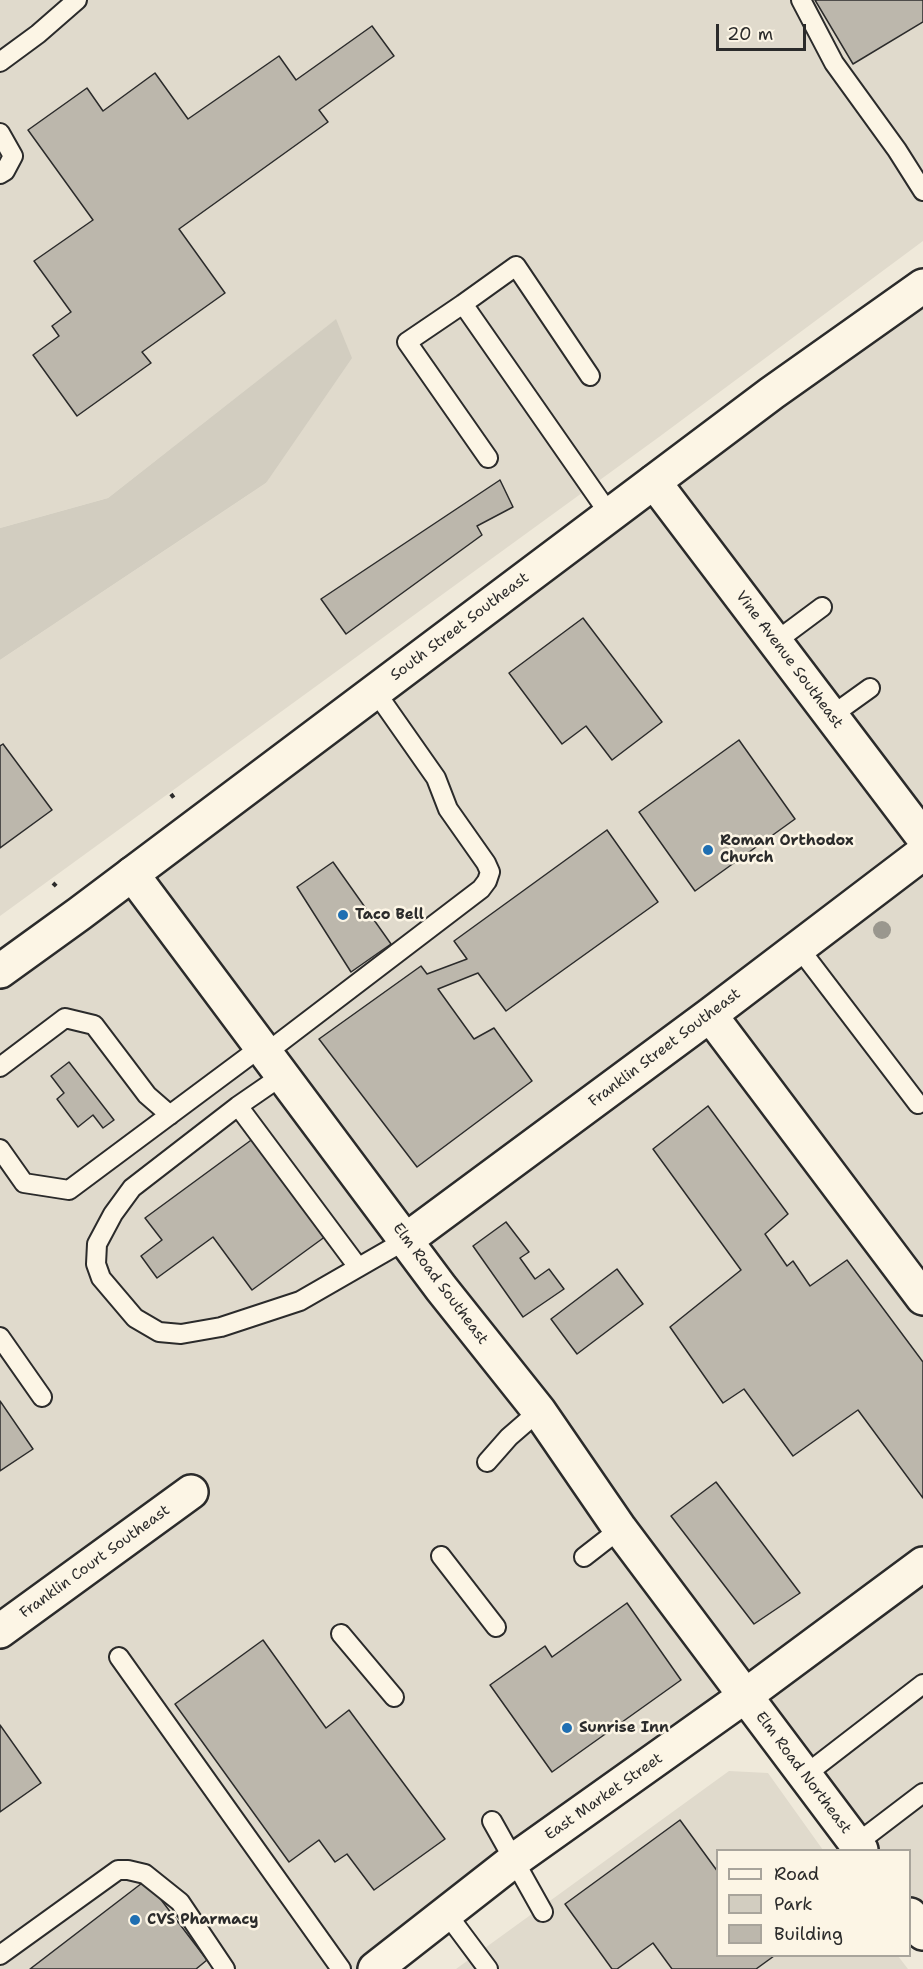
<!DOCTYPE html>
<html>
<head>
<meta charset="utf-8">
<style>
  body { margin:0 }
  #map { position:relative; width:923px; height:1969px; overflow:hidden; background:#efe9da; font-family:"Shantell Sans",sans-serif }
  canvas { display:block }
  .legend { position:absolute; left:716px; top:1849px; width:195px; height:108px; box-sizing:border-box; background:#fcf5e5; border:2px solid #a8a49b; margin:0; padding:8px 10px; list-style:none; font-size:18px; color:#2b2b2b }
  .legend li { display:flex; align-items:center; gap:12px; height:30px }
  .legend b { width:30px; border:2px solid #a8a49b }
  .scale { position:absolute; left:716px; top:24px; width:90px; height:27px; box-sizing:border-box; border:3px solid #2b2b2b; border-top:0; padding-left:8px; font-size:18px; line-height:21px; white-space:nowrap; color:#2b2b2b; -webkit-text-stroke:4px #fcf5e5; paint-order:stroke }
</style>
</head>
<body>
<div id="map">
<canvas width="923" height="1969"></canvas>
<ul class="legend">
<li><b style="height:8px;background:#fcf5e5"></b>Road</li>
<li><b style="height:16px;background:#d2cdc0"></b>Park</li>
<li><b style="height:16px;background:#bcb7ac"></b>Building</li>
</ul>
<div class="scale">20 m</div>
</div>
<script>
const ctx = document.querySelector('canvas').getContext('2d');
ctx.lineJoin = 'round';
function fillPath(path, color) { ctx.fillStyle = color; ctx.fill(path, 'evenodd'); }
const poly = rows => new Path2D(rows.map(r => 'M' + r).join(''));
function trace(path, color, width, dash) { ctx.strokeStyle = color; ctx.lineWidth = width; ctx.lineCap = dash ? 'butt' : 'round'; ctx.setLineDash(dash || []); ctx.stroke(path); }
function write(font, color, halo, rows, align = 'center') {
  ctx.font = font + ' "Shantell Sans",sans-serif'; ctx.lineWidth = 5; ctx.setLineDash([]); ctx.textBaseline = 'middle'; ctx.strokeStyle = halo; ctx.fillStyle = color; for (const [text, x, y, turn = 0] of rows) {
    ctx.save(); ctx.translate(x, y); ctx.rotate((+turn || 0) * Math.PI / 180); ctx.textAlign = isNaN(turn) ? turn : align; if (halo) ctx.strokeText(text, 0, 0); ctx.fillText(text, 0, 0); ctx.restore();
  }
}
fillPath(poly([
  [0,0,923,0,923,241,659,437,0,916,0,660,266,483,335,320,108,498,0,528],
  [923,286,923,1933,910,1915,910,1850,861,1850,745,1696,375,1969,0,1969,0,971],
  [729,1771,768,1773,823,1850,718,1850,718,1956,898,1956,908,1969,456,1969]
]), '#e0dacc');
fillPath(poly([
  [336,319,352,358,266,483,0,660,0,528,108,498]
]), '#d2cdc0');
const building = poly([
  [815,0,923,0,923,22,853,64,815,0],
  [372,26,394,56,319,110,328,122,179,229,225,293,142,352,151,363,77,416,33,355,59,336,52,326,71,312,34,261,93,220,28,130,87,88,103,111,155,73,188,119,279,56,296,80,372,26],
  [500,480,513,507,477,526,482,535,346,634,321,599,500,480],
  [583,618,662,722,612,760,586,726,562,744,509,673,583,618],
  [739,740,795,819,695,891,639,812,739,740],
  [3,744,52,810,0,848,0,746,3,744],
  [607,830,658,902,506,1011,478,973,438,989,474,1039,494,1028,532,1081,417,1167,319,1039,421,966,427,974,467,959,454,941,607,830],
  [333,862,391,944,351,972,297,887,333,862],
  [69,1062,114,1120,103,1128,93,1115,78,1127,57,1099,64,1093,51,1076,69,1062],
  [708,1106,788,1214,765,1234,787,1266,793,1261,810,1286,847,1260,923,1362,923,1498,858,1410,793,1456,744,1389,723,1403,670,1327,741,1270,653,1149,708,1106],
  [254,1138,326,1236,252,1290,213,1237,157,1278,141,1256,162,1240,145,1218,254,1138],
  [506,1222,529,1252,520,1258,535,1279,549,1269,564,1289,523,1317,473,1246,506,1222],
  [617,1269,643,1304,577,1354,551,1319,617,1269],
  [0,1401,33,1449,0,1471,0,1401],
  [716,1482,800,1593,754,1624,671,1516,716,1482],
  [627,1603,681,1680,552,1772,490,1685,545,1646,552,1657,627,1603],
  [263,1640,326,1728,349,1710,445,1839,374,1890,347,1854,335,1862,319,1840,289,1862,175,1704,263,1640],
  [0,1725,41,1783,0,1812,0,1725],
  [680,1820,718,1872,718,1956,774,1956,756,1969,672,1969,653,1943,617,1969,612,1969,565,1904,680,1820],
  [146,1880,207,1960,196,1969,30,1969,146,1880]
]);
fillPath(building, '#bcb7ac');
trace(building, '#2b2b2b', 1.5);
const service = poly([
  [801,0,834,63,897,150,923,191],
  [0,62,38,34,77,0],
  [0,133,13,156,5,171,0,174],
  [463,304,516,266,590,376],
  [488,458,407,342,463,304,610,515],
  [775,642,822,607],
  [831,716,870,688],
  [799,948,918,1104],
  [266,1053,481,889,487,881,490,872,486,863,448,809,436,778,375,691],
  [0,1067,65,1018,94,1025,147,1095,170,1115],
  [283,1075,238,1106,358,1267],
  [238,1106,132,1188,113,1214,97,1244,96,1264,101,1278,135,1318,159,1332,181,1334,221,1327,300,1301,406,1240],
  [0,1149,24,1183,69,1190,261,1047],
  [0,1337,42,1397],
  [487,1462,509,1437,539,1411],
  [441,1556,496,1627],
  [584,1557,620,1529],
  [341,1634,394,1697],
  [119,1657,341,1969],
  [805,1775,923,1684],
  [492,1821,543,1912],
  [856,1844,923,1793],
  [447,1914,488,1969],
  [0,1955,118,1870,128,1870,145,1874,180,1902,225,1969]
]);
const minor = poly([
  [654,482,923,837],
  [710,1015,923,1298],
  [406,1240,710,1015,923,853],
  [0,1631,191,1492]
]);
const secondary = poly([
  [132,874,441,1288,539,1411,620,1529,861,1850],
  [910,1915,923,1933]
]);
const primary = poly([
  [0,971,79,914,772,393,923,286],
  [375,1969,513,1861,745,1696,923,1564]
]);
trace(service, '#2b2b2b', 22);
trace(minor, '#2b2b2b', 38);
trace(secondary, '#2b2b2b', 38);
trace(primary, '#2b2b2b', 38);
trace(poly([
  [171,794,174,798],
  [53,883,57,887]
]), '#2b2b2b', 4, [4.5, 4.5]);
trace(service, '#fcf5e5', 18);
trace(minor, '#fcf5e5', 33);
trace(secondary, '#fcf5e5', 33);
trace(primary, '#fcf5e5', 33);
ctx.fillStyle = '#9a978e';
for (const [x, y] of [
  [882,930]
]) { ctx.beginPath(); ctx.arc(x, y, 9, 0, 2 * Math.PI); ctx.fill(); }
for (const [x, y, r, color] of [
  [708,850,6,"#1f6fb2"],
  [343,915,6,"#1f6fb2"],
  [567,1728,6,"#1f6fb2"],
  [135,1920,6,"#1f6fb2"]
]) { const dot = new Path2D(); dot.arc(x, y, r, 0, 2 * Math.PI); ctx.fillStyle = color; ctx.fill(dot); trace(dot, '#fcf5e5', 2); }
write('15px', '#2b2b2b', '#fcf5e5', [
  ["South Street Southeast",460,627,-37],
  ["Vine Avenue Southeast",789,660,53],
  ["Franklin Street Southeast",665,1048,-37],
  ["Elm Road Southeast",440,1284,53],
  ["Franklin Court Southeast",95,1562,-36],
  ["Elm Road Northeast",803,1773,53],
  ["East Market Street",604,1797,-35]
]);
write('bold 15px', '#2b2b2b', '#fcf5e5', [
  ["Roman Orthodox",720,841],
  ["Church",720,858],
  ["Taco Bell",355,915],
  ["Sunrise Inn",579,1728],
  ["CVS Pharmacy",147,1920]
], 'left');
</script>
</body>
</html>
